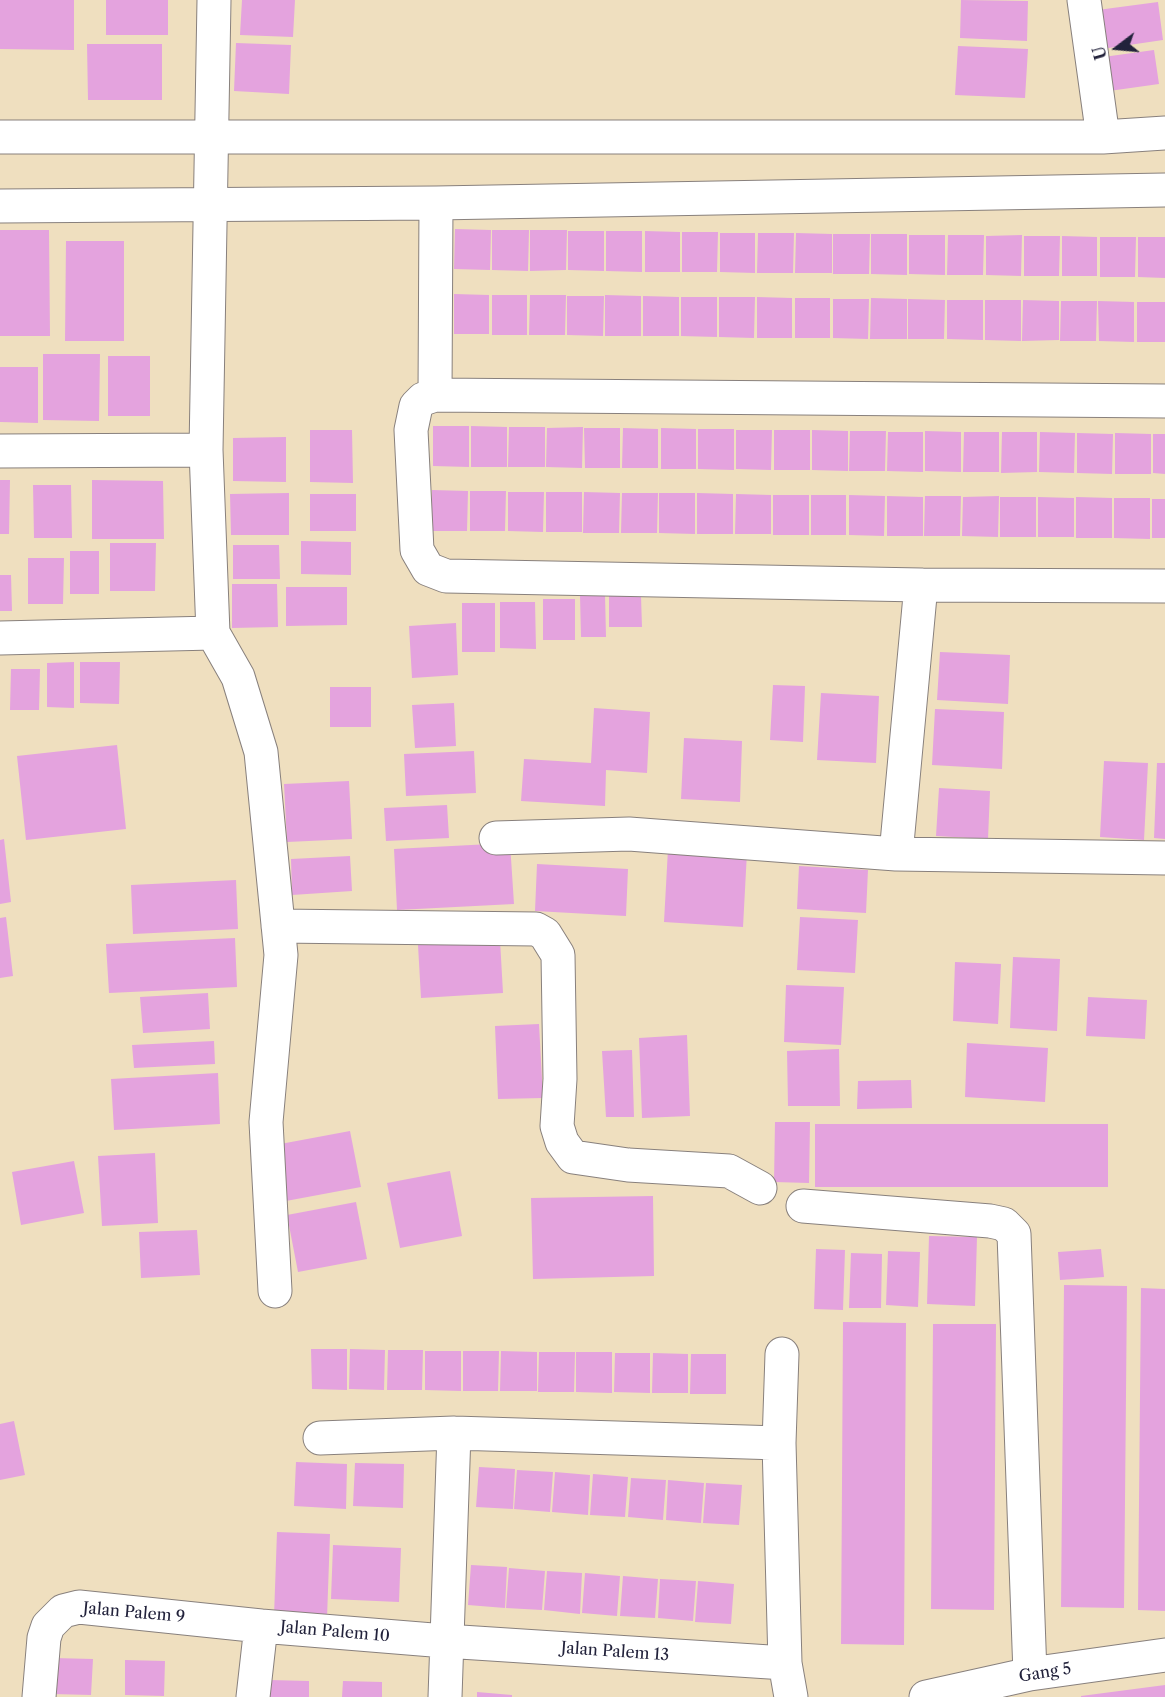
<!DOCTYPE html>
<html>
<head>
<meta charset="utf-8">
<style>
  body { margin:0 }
  #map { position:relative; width:1165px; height:1697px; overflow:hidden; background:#efdfbf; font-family:"Libre Caslon Text",serif }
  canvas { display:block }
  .north { position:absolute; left:1087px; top:18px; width:60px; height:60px; -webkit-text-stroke:4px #fff; paint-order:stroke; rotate:254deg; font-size:16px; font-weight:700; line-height:24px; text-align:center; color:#22223b }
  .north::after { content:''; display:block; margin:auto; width:21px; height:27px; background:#22223b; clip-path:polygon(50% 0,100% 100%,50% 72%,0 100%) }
</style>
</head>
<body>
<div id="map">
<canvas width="1165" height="1697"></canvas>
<div class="north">U</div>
</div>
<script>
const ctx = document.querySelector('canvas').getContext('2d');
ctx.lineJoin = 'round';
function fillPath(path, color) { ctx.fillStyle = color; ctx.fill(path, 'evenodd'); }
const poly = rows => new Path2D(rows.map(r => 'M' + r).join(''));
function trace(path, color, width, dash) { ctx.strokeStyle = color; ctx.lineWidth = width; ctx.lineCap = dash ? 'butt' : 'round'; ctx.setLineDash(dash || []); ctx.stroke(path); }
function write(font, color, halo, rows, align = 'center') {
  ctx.font = font + ' "Libre Caslon Text",serif'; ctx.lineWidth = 6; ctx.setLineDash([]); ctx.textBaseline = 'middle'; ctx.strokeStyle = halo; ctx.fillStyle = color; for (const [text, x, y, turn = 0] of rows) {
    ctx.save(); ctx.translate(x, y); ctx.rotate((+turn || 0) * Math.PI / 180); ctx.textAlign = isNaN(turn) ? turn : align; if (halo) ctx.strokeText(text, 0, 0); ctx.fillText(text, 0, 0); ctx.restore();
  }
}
fillPath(poly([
  [0,0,74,0,74,50,0,49],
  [106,0,168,0,168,35,106,35],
  [242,0,295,0,293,37,240,35],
  [961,0,1028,1,1027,41,960,38],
  [1158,2,1163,40,1095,50,1090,11],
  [236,43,291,45,289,94,234,91],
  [87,44,162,44,162,100,88,100],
  [958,46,1028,49,1025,98,955,95],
  [1154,50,1159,84,1102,92,1096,58],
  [455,229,491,230,490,270,454,269],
  [0,230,49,230,50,336,0,336],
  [492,230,529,230,528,271,492,270],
  [530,230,567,230,566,270,530,271],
  [568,231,604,231,604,271,568,270],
  [606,231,642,231,642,272,606,271],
  [645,231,680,232,680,272,645,272],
  [682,232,718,232,717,272,682,272],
  [720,233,755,233,755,273,720,272],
  [758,233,794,233,793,273,757,273],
  [796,233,832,234,832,273,795,273],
  [833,234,870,234,869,274,833,274],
  [871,234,907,234,907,275,871,274],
  [909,235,945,235,945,275,909,274],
  [948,235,984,235,983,275,947,275],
  [1022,235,1021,276,986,275,986,236],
  [1024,236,1060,236,1059,276,1024,276],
  [1062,236,1097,237,1097,276,1062,276],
  [1100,237,1136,237,1135,277,1100,277],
  [1138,237,1165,237,1165,278,1138,277],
  [66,241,124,241,124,341,65,341],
  [454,294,489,295,489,334,454,334],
  [492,295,527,295,527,335,492,335],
  [530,295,566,295,565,335,529,335],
  [605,295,641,296,641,336,605,336],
  [567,296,604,296,603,336,567,335],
  [643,296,679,297,679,336,643,336],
  [681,297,717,297,717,337,681,336],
  [719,297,755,297,754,338,719,337],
  [757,297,792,298,792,338,757,338],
  [795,298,830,298,830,338,795,338],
  [871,298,907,299,907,339,870,339],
  [833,299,869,299,868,339,833,338],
  [908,299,945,300,944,339,908,339],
  [947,300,983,300,983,340,947,339],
  [985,300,1021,300,1021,341,985,340],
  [1023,300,1059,301,1059,340,1022,341],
  [1061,301,1097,301,1096,341,1060,341],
  [1098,301,1134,302,1134,342,1099,341],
  [1137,302,1165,302,1165,342,1137,342],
  [43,354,100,354,99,421,43,420],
  [108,356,150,356,150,416,108,416],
  [0,367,38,367,38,423,0,422],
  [433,426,469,426,469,467,433,466],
  [471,426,507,427,507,467,471,467],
  [509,427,545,427,545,467,508,467],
  [583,427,582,468,546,467,547,428],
  [584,428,620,428,620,468,585,468],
  [623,428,658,429,658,468,622,468],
  [661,428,696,429,696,469,661,469],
  [698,429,734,429,734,470,698,469],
  [310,430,352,430,353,483,310,482],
  [736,430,772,430,771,470,736,469],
  [774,430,810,430,810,470,774,470],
  [812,430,848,431,848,471,812,470],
  [850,431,886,431,885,471,849,471],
  [925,431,961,432,961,472,925,471],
  [888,432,923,432,923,472,887,471],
  [964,432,999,432,999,472,963,472],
  [1002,432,1037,432,1037,472,1001,473],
  [1040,432,1075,433,1074,473,1039,472],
  [1077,433,1113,434,1112,474,1077,473],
  [1115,433,1151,434,1151,474,1115,474],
  [1153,434,1165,434,1165,474,1153,473],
  [286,437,286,482,233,481,233,438],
  [0,480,10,480,9,534,0,534],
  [92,480,163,481,164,539,92,539],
  [33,485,71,485,72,538,34,538],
  [432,490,468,491,467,531,432,531],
  [470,491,506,491,505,531,470,531],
  [508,492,544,492,543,532,508,531],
  [546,492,582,492,582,532,546,532],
  [584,492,620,493,619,533,583,533],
  [289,493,289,535,231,535,230,494],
  [622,493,658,493,657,533,621,533],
  [659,493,695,493,695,534,659,533],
  [697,493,733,494,733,534,697,534],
  [310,494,356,494,356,531,310,531],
  [736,494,771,495,771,534,735,534],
  [773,495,809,495,809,535,773,535],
  [811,495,846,495,846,535,811,535],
  [849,495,885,496,884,536,849,535],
  [887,496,923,497,923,536,887,536],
  [925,496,961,496,960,536,924,536],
  [999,496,998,537,962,536,963,497],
  [1000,497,1036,497,1036,537,1000,537],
  [1038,497,1074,498,1074,537,1038,537],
  [1076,497,1112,498,1112,538,1076,538],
  [1114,498,1150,498,1150,539,1114,538],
  [1152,499,1165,499,1165,538,1152,538],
  [301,541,351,542,351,575,301,574],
  [110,543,156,543,155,591,110,591],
  [233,545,279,545,280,579,233,579],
  [70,551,99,551,99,594,70,594],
  [28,558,64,558,63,604,28,604],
  [0,575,11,575,12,611,0,611],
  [232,584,277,584,278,627,232,628],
  [286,587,347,587,347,625,286,626],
  [605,594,606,637,581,637,580,595],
  [609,596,641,596,642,627,609,627],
  [543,599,575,599,575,640,543,640],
  [500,602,535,602,536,649,500,648],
  [462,603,495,603,495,652,462,652],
  [456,623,458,675,412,678,409,626],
  [940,652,1010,655,1008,704,937,700],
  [74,662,74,708,47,707,47,663],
  [80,662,120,662,119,704,80,703],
  [11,669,40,669,39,710,10,710],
  [773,685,805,686,803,742,770,740],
  [330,687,371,687,371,727,330,727],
  [821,693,879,696,876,763,817,760],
  [454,703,456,746,415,748,412,705],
  [594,708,650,712,647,773,606,770,605,806,521,801,524,759,591,763],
  [935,709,1004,712,1002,769,932,765],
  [684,738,742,741,740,802,681,799],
  [117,745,126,829,26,840,17,756],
  [474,751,476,793,406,796,404,754],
  [1104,761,1148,763,1144,840,1100,837],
  [1157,763,1165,763,1165,839,1154,838],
  [349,781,352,839,287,842,284,784],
  [939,788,990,791,988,839,936,836],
  [447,805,449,838,386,841,384,808],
  [4,839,11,902,0,904,0,840],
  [510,843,514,904,397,910,394,849],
  [668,849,747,852,743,927,664,922],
  [350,856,352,891,292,895,291,859],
  [537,864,628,869,626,916,535,911],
  [799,866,868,870,866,913,797,909],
  [236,880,238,929,133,934,131,885],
  [6,917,13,976,0,978,0,918],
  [800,917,858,920,855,973,797,970],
  [235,938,237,987,109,993,106,944],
  [500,940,503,993,421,998,418,945],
  [1013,957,1060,959,1057,1031,1010,1028],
  [955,962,1001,964,998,1024,953,1021],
  [786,985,844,987,841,1045,784,1042],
  [208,993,210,1029,143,1033,140,997],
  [1088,997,1147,1000,1145,1039,1086,1036],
  [539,1024,543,1098,498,1099,495,1026],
  [687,1035,690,1116,642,1118,639,1038],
  [214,1041,215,1064,134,1068,132,1045],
  [967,1043,1048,1048,1045,1102,965,1097],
  [839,1049,840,1106,788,1106,787,1051],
  [632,1050,634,1117,606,1117,602,1051],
  [218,1073,220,1124,114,1130,111,1079],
  [911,1080,912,1108,857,1109,858,1081],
  [775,1122,810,1122,809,1183,774,1182],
  [815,1124,1108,1124,1108,1187,815,1187],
  [350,1131,361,1187,286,1201,275,1145],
  [155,1153,158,1223,102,1226,98,1156],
  [74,1161,84,1213,21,1225,12,1172],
  [450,1171,462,1236,400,1248,387,1183],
  [653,1196,654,1276,533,1279,531,1198],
  [356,1202,367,1259,298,1272,287,1215],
  [197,1230,200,1275,141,1278,139,1232],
  [929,1236,977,1237,975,1306,927,1304],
  [816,1249,845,1250,843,1310,814,1309],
  [1101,1249,1104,1277,1060,1280,1058,1252],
  [888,1251,920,1252,918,1307,886,1305],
  [851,1253,882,1254,881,1308,849,1308],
  [1064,1285,1127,1286,1124,1608,1061,1607],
  [1141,1288,1165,1289,1165,1611,1138,1610],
  [843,1322,906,1323,904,1645,841,1644],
  [933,1324,996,1324,994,1610,931,1609],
  [311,1349,347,1349,347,1390,312,1389],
  [350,1349,385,1350,384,1390,349,1389],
  [388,1350,423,1350,422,1390,387,1390],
  [425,1351,461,1351,461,1391,425,1390],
  [463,1351,499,1351,498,1391,463,1391],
  [501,1351,537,1352,537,1391,500,1391],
  [539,1352,575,1352,574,1392,538,1392],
  [576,1352,612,1352,612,1393,576,1392],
  [615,1353,650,1353,650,1393,614,1392],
  [653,1353,688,1354,688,1393,652,1393],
  [691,1354,726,1354,726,1394,690,1394],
  [14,1421,25,1475,0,1480,0,1424],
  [296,1462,347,1464,346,1509,294,1506],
  [355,1463,404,1464,403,1508,353,1506],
  [479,1467,515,1469,513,1509,476,1507],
  [517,1470,553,1472,550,1512,514,1509],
  [555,1472,590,1475,588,1515,552,1512],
  [593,1474,628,1477,625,1517,590,1515],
  [631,1478,666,1480,663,1520,628,1517],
  [668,1480,704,1483,701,1523,666,1520],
  [706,1483,742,1485,739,1525,703,1523],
  [277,1532,330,1534,327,1618,274,1616],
  [333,1545,401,1548,399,1602,331,1599],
  [471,1565,507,1567,505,1608,468,1605],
  [509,1568,545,1571,542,1610,506,1608],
  [547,1571,582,1573,580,1614,544,1610],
  [585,1573,620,1576,617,1616,582,1613],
  [623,1576,658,1579,655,1618,620,1616],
  [660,1579,696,1581,693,1621,658,1618],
  [698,1581,734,1584,731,1624,695,1622],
  [53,1658,93,1659,91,1695,52,1694],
  [125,1660,165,1661,164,1696,125,1695],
  [270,1680,309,1681,309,1697,270,1697],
  [343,1681,382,1682,382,1697,342,1697],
  [1165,1685,1165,1697,1081,1697,1081,1696],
  [477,1692,512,1695,512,1697,477,1697]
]), '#e4a3de');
const minor = poly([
  [1084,0,1103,137],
  [0,137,1103,137,1165,133],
  [0,206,436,203,1165,190],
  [435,395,436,203],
  [1165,401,435,395,423,399,416,406,411,430,417,550,428,569,446,576,921,585,1165,586],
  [0,451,206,450],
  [921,585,896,854,1165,858],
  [213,633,238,677,261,752,281,955,266,1122,275,1291],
  [0,638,213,633,206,450,214,0],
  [496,838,629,834,896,854],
  [278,926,536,929,545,934,558,955,560,1079,557,1126,562,1142,573,1157,628,1165,729,1171,760,1188],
  [803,1206,990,1221,1004,1224,1014,1234,1030,1674],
  [782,1354,779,1443,785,1663,791,1697],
  [320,1438,454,1433,779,1443],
  [39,1697,44,1638,48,1626,63,1611,79,1607,261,1626],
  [253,1697,261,1626,445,1641,785,1663],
  [445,1697,454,1433],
  [926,1697,1030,1674,1165,1655]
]);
trace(minor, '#88807d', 35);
trace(minor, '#fff', 33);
write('16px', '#22223b', '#fff', [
  ["Jalan Palem 9",134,1613,5],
  ["Jalan Palem 10",335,1632,5],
  ["Jalan Palem 13",615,1652,4],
  ["Gang 5",1045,1673,-9]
]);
</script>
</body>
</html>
